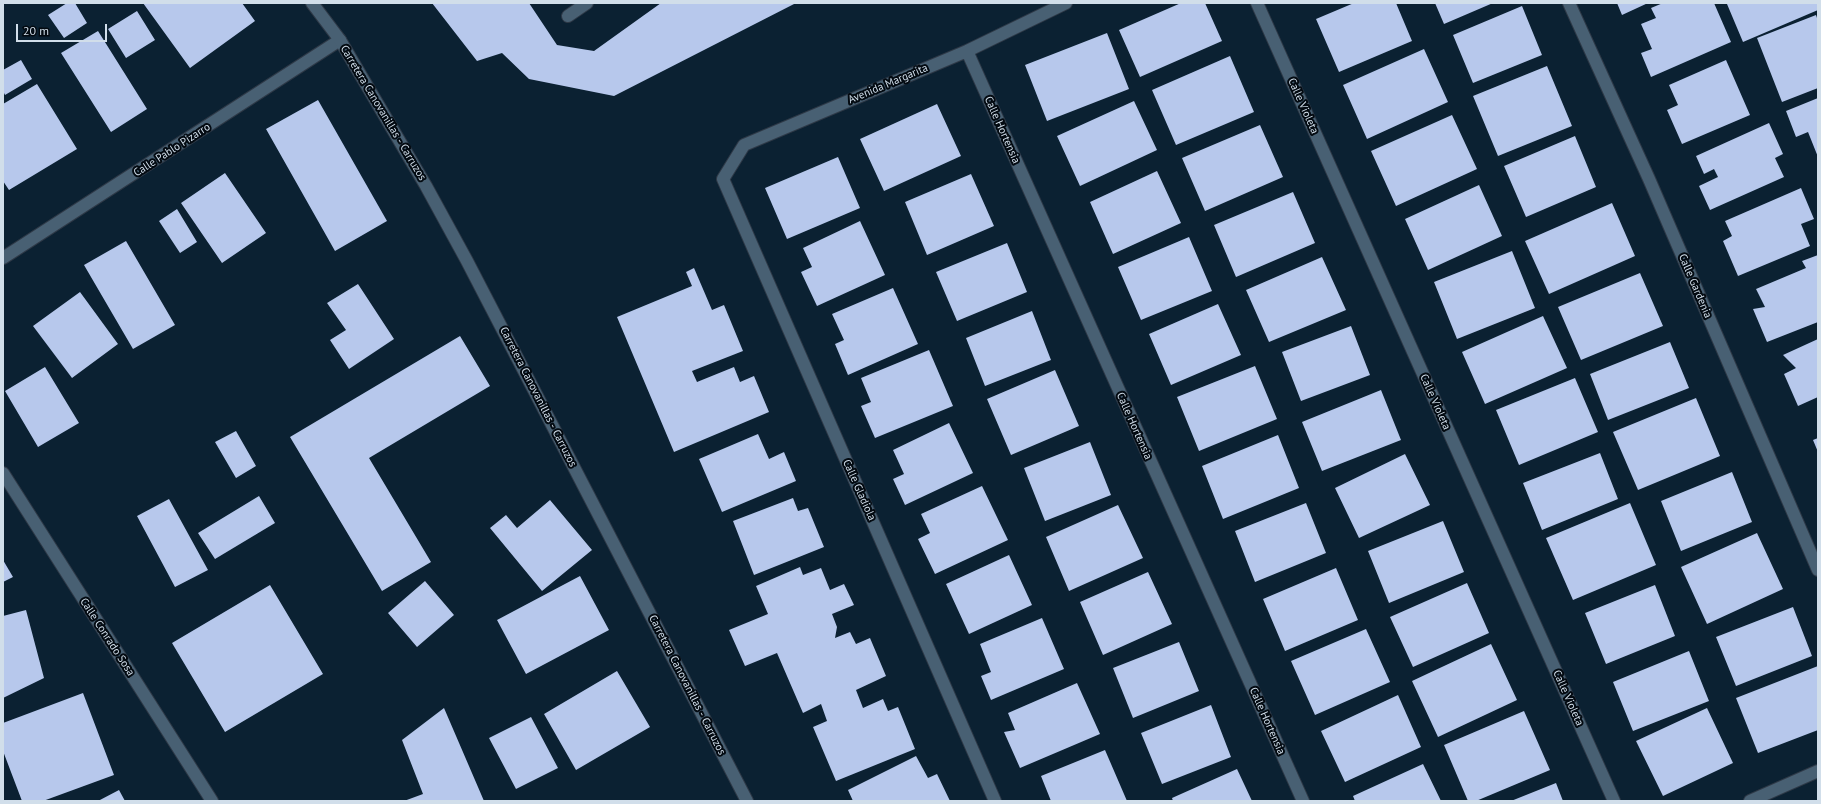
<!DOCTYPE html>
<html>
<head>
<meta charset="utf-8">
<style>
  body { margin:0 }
  #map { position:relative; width:1821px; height:804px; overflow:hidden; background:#0b2132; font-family:"PT Sans",sans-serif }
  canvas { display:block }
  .frame { position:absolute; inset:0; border:4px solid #d1deea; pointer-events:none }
  .scale { position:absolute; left:16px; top:24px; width:91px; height:18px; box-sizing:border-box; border:2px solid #d1deea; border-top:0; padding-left:5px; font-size:12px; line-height:14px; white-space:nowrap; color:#d1deea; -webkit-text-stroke:3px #030a11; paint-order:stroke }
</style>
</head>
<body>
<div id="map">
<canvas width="1821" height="804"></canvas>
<div class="frame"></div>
<div class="scale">20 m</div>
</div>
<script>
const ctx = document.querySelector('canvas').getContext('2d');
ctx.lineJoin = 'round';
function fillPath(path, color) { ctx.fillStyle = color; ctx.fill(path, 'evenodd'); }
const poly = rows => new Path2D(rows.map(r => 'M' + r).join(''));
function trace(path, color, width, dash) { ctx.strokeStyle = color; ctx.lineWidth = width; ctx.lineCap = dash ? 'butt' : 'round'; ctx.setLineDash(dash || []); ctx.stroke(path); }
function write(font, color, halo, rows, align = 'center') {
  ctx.font = font + ' "PT Sans",sans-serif'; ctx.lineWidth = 4; ctx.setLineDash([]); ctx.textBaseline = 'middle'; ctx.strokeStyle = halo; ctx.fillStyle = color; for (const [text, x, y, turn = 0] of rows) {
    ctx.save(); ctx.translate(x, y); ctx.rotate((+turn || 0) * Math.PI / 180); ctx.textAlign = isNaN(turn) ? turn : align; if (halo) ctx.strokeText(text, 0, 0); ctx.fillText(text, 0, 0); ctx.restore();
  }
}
fillPath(poly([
  [67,3,75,3,87,23,64,38,48,15],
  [143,3,242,3,255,21,190,68],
  [432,3,529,3,557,45,594,51,661,3,796,3,614,96,529,79,502,53,477,61],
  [1181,3,1205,3,1222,41,1140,77,1119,30],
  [1354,3,1396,3,1412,41,1339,72,1316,19],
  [1435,3,1493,3,1444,24],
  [1617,3,1648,3,1622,15],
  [1663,3,1714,3,1731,42,1651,77,1641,53,1652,49,1641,24,1656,18,1651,8],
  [1730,3,1818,3,1818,10,1743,42,1727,4],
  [1522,6,1542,55,1473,83,1453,35],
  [137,11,155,40,126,58,108,29],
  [1816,15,1818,21,1818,88,1782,102,1757,38],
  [98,31,147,109,111,132,61,53],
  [1107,33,1129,89,1047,121,1025,65],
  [1424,49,1448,102,1367,139,1343,85],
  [1230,56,1254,112,1176,145,1152,90],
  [21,60,32,79,5,95,3,91,3,70],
  [1726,60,1750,115,1682,144,1667,110,1678,105,1669,85],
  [1547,66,1572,126,1498,156,1473,96],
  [37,84,77,149,9,190,3,181,3,104],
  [1818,98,1818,157,1808,132,1796,137,1786,111],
  [318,100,387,221,335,251,266,129],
  [1134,101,1157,150,1080,186,1057,136],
  [937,104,961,156,884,191,860,139],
  [1452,115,1477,169,1396,206,1371,151],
  [1769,123,1783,154,1775,158,1784,177,1710,210,1699,186,1718,177,1714,169,1704,174,1696,156],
  [1260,125,1283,177,1205,211,1182,158],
  [1575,136,1596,187,1526,217,1504,166],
  [838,157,860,208,787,239,765,188],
  [1157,171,1181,223,1113,254,1090,202],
  [225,173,266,233,222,263,181,203],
  [971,174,994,226,927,255,905,202],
  [1479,185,1502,236,1428,270,1405,219],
  [1801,188,1814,219,1801,224,1810,246,1738,276,1723,241,1732,236,1725,221],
  [1293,192,1315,243,1236,277,1214,225],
  [1612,203,1635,256,1549,294,1525,241],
  [177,209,197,242,180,253,159,221],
  [860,221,885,275,817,306,801,272,812,267,803,248],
  [1189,237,1212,291,1141,320,1118,267],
  [126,241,175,325,133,349,84,265],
  [1007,243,1027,292,957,321,936,272],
  [1512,251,1535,308,1457,339,1434,282],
  [1818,255,1818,322,1767,342,1753,309,1765,307,1756,289,1806,268,1802,261],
  [1322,257,1346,310,1269,342,1246,290],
  [694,268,712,310,724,305,743,351,692,371,697,382,734,367,740,382,754,376,769,412,674,452,617,317,692,286,686,272],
  [1640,273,1663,326,1581,360,1558,307],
  [358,284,394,339,349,369,330,340,346,330,327,303],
  [893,288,918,344,848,375,835,344,844,340,832,314],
  [80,292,118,344,72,378,33,326],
  [1218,304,1241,355,1171,385,1149,334],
  [1032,311,1051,360,985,386,966,338],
  [1543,316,1567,368,1485,404,1462,352],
  [1351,326,1370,375,1301,401,1282,352],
  [460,336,490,386,369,458,431,562,382,591,290,437],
  [1818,339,1818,397,1798,406,1784,374,1796,368,1783,355],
  [1670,342,1689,388,1608,420,1590,374],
  [929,350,953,406,875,438,861,406,871,402,861,378],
  [1255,366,1277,419,1199,451,1177,397],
  [45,367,79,423,38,447,5,391],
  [1055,370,1079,426,1011,455,987,399],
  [1575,378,1598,432,1519,465,1496,410],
  [1381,390,1401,440,1322,471,1302,422],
  [1696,398,1720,456,1638,490,1613,432],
  [949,423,973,473,905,505,893,479,904,474,893,450],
  [236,431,256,466,236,478,215,442],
  [758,434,769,459,784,452,796,481,722,512,699,459],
  [1278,435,1299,488,1223,519,1202,466],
  [1818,438,1818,452,1813,440],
  [1090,442,1111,495,1045,521,1024,468],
  [1600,453,1618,499,1542,530,1523,483],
  [1405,454,1430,505,1359,538,1335,488],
  [1732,472,1752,522,1681,551,1661,501],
  [982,486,1008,540,935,574,918,539,930,533,921,514],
  [259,496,275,523,215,559,198,533],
  [793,498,798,511,808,508,824,547,754,575,733,521],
  [169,499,208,570,175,587,137,516],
  [550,500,592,550,542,591,490,528,506,515,517,528],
  [1306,503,1326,553,1255,582,1235,531],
  [1630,503,1656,565,1573,600,1546,538],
  [1118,505,1143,558,1069,591,1046,537],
  [1443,521,1464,572,1389,603,1368,551],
  [1757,533,1783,589,1707,624,1681,567],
  [1009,555,1032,605,969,634,946,584],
  [3,560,13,577,3,582],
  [800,567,803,575,821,568,830,590,844,584,854,605,832,614,837,627,835,638,850,632,856,644,870,638,886,676,856,690,863,708,883,699,888,711,898,707,915,749,836,781,813,727,827,721,821,704,803,713,777,653,745,666,729,630,768,614,756,586],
  [1336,568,1358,620,1285,651,1263,599],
  [1148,572,1172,624,1103,655,1080,602],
  [580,576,609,630,526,674,497,620],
  [425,581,454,615,417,647,388,613],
  [1467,583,1489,633,1413,667,1390,617],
  [270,585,323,674,225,732,172,643],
  [1655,585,1675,636,1606,664,1585,613],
  [1793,607,1812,656,1736,686,1716,637],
  [26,610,44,678,3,698,3,616],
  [1042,618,1064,669,991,700,981,676,991,672,980,644],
  [1366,629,1390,682,1315,715,1291,661],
  [1179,642,1199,691,1133,718,1113,668],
  [1491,644,1517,700,1438,737,1412,681],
  [1689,651,1709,701,1633,731,1613,682],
  [1818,666,1818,730,1758,753,1736,698],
  [617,671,650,727,576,770,544,714],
  [1077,683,1100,734,1020,768,1004,732,1015,730,1008,713],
  [83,693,114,775,43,801,22,801,3,751,3,723],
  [1398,695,1421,747,1345,782,1321,731],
  [1211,705,1231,757,1162,784,1141,733],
  [444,708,484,801,404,801,423,794,402,740],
  [1707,708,1733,763,1663,796,1636,741],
  [1524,711,1550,770,1476,801,1468,801,1444,745],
  [531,717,558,768,516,789,489,738],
  [1105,750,1127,801,1051,801,1041,776],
  [916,756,928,778,937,774,950,801,853,801,848,790],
  [1423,764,1441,801,1355,801,1353,796],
  [1237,769,1252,801,1173,801,1172,798],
  [1556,783,1563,801,1511,801],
  [119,790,125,801,98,801]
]), '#b7c8ec');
const service = poly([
  [568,16,587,3]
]);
const minor = poly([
  [1257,3,1614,801],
  [1569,3,1649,179,1818,570],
  [967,51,1303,801],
  [3,258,340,40],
  [3,473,212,801],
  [995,801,723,179,744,145,967,51,1066,3],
  [1750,801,1818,771]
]);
const tertiary = poly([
  [312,3,340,40,426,186,467,261,747,801]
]);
trace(service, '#2e3947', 14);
trace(minor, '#2e3947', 14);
trace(tertiary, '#2e3947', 14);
trace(service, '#486073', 12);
trace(minor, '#486073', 12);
trace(tertiary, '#486073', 12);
write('11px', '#d1deea', '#030a11', [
  ["Avenida Margarita",888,84,-23],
  ["Calle Violeta",1303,106,66],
  ["Carretera Canovanillas - Carruzos",383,113,59],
  ["Calle Hortensia",1002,130,66],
  ["Calle Pablo Pizarro",172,150,-33],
  ["Calle Gardenia",1695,286,67],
  ["Carretera Canovanillas - Carruzos",538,397,63],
  ["Calle Violeta",1435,402,66],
  ["Calle Hortensia",1134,426,66],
  ["Calle Gladiola",859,490,66],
  ["Calle Conrado Sosa",107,637,57],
  ["Carretera Canovanillas - Carruzos",687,685,63],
  ["Calle Violeta",1568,698,66],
  ["Calle Hortensia",1267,721,66]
]);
</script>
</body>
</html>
